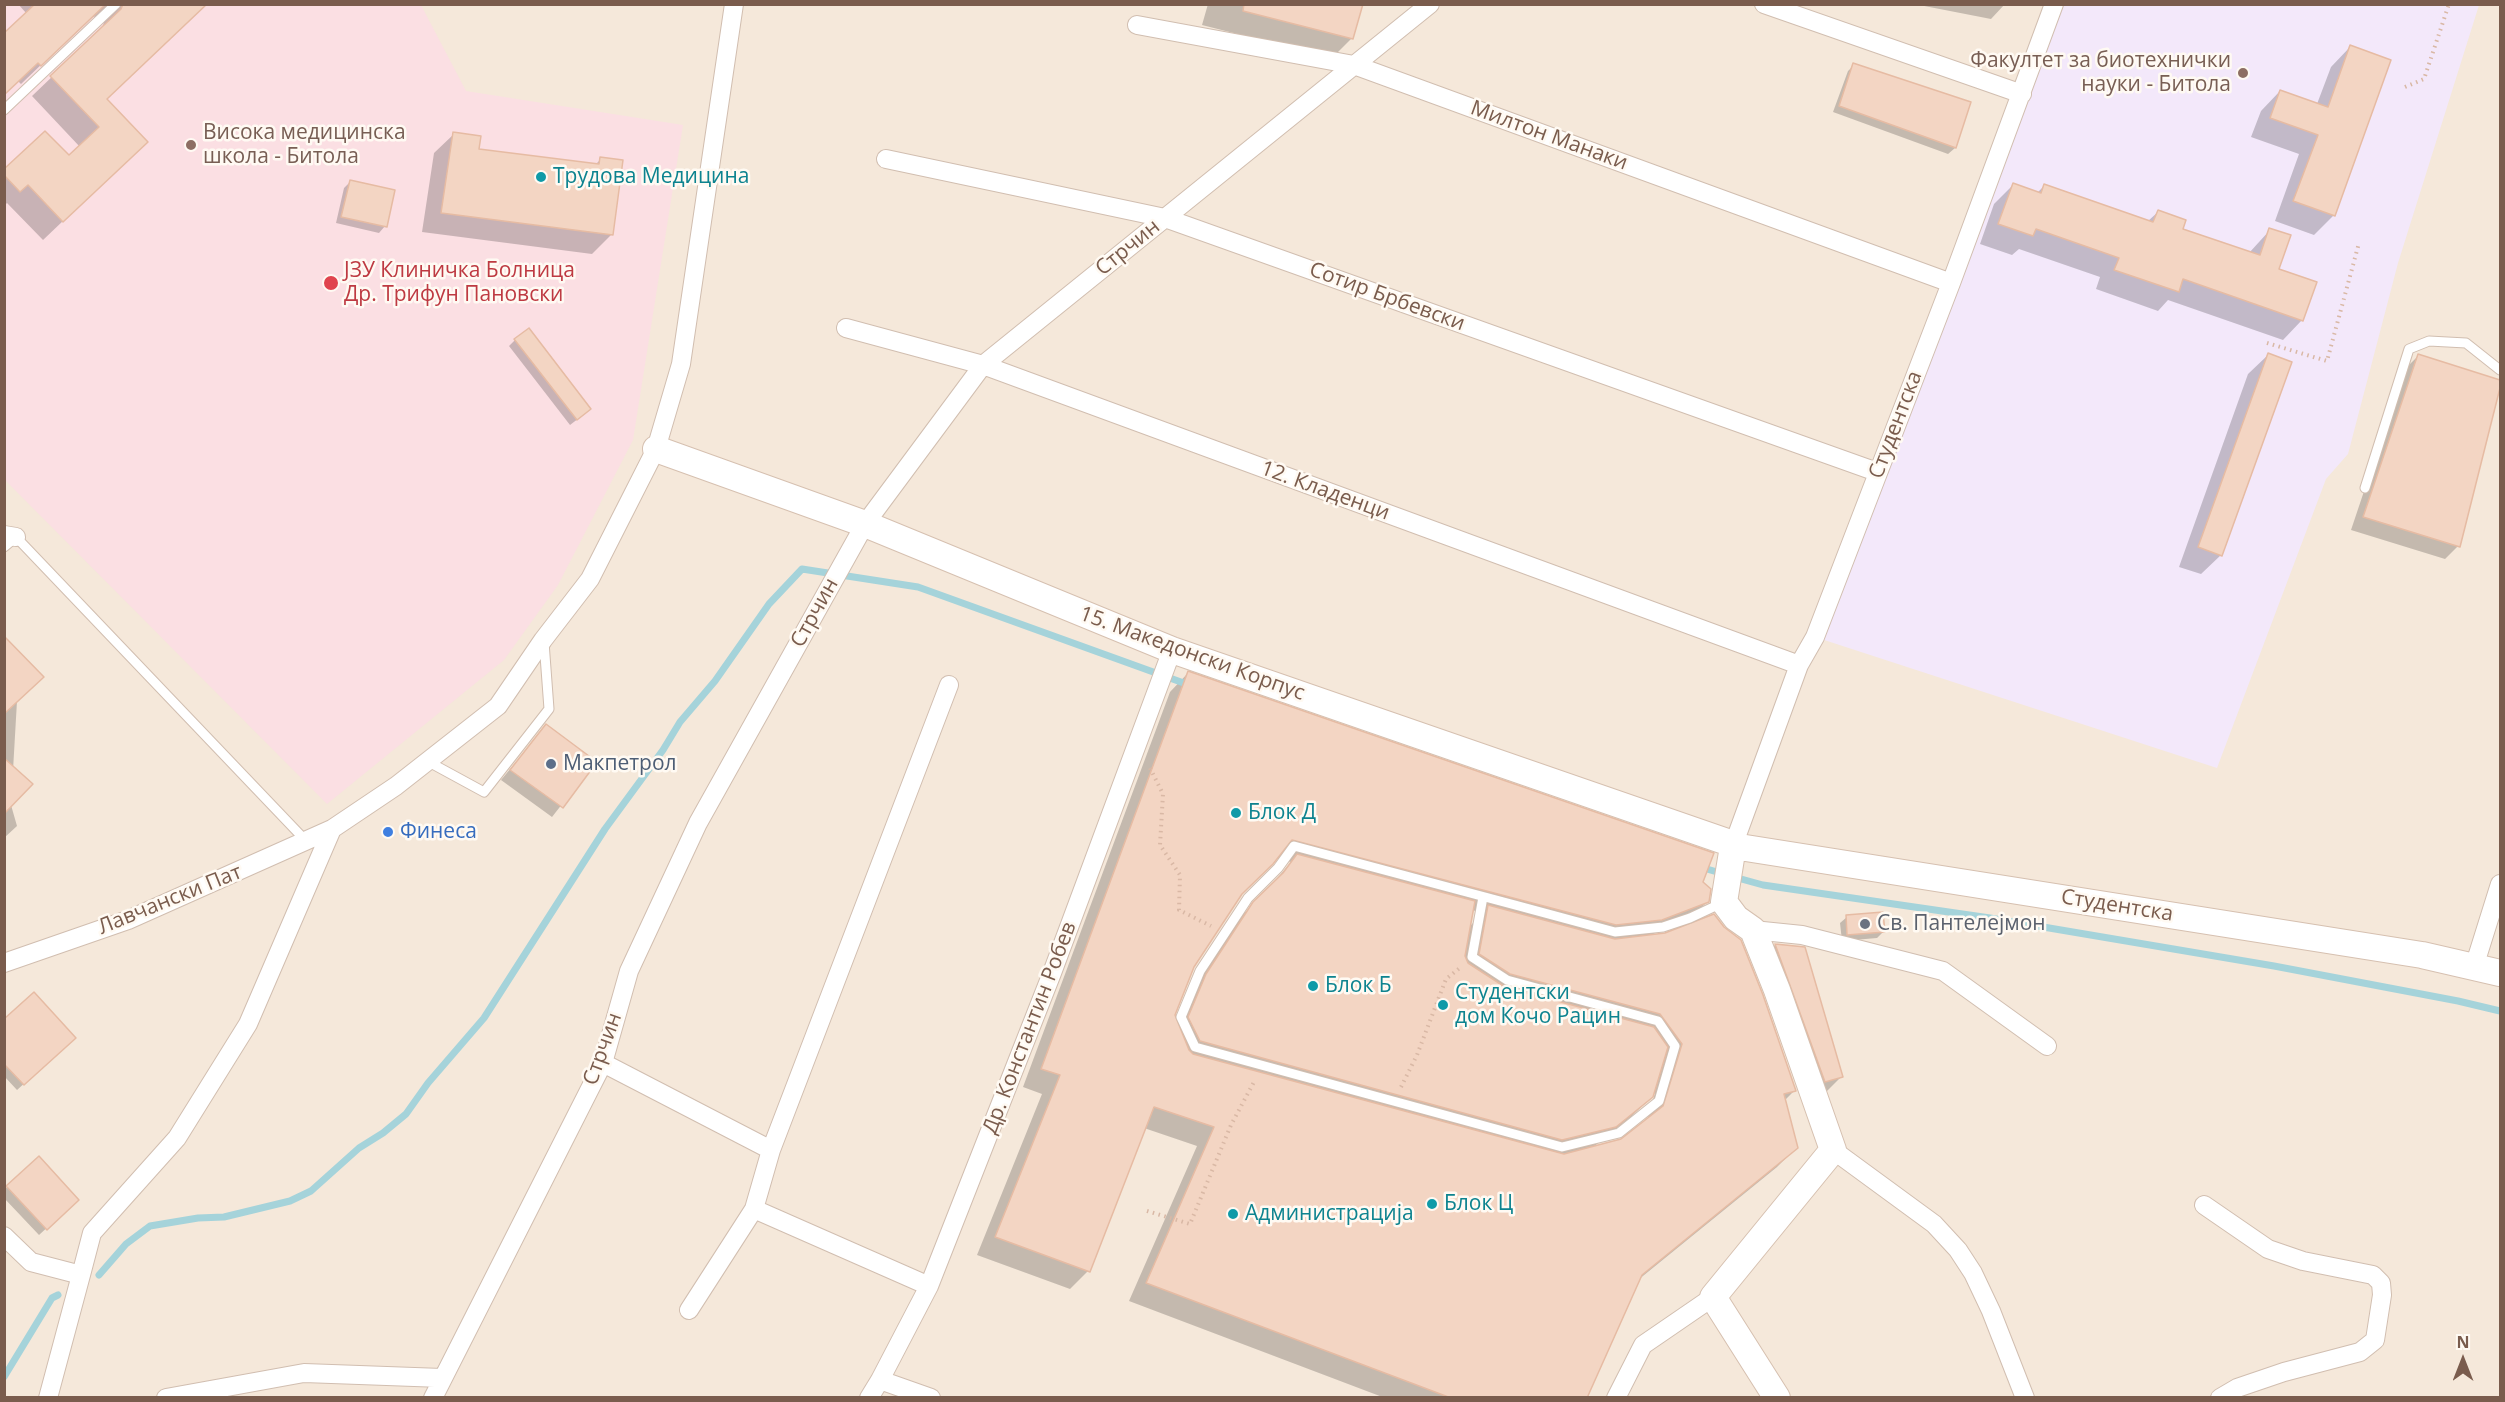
<!DOCTYPE html>
<html>
<head>
<meta charset="utf-8">
<style>
  body { margin:0 }
  #map { position:relative; width:2505px; height:1402px; overflow:hidden; background:#fdf6ec; font-family:"Open Sans",sans-serif }
  canvas { display:block }
  .frame { position:absolute; inset:0; border:6px solid #7a5c4d; pointer-events:none }
  .north { position:absolute; left:2433px; top:1330px; width:60px; height:60px; -webkit-text-stroke:4px #fffaf3; paint-order:stroke; rotate:0deg; font-size:16px; font-weight:700; line-height:24px; text-align:center; color:#7a5c4d }
  .north::after { content:''; display:block; margin:auto; width:21px; height:27px; background:#7a5c4d; clip-path:polygon(50% 0,100% 100%,50% 72%,0 100%) }
</style>
</head>
<body>
<div id="map">
<canvas width="2505" height="1402"></canvas>
<div class="frame"></div>
<div class="north">N</div>
</div>
<script>
const ctx = document.querySelector('canvas').getContext('2d');
ctx.lineJoin = 'round';
function fillPath(path, color) { ctx.fillStyle = color; ctx.fill(path, 'evenodd'); }
const poly = rows => new Path2D(rows.map(r => 'M' + r).join(''));
function trace(path, color, width, dash) { ctx.strokeStyle = color; ctx.lineWidth = width; ctx.lineCap = dash ? 'butt' : 'round'; ctx.setLineDash(dash || []); ctx.stroke(path); }
function write(font, color, halo, rows, align = 'center') {
  ctx.font = font + ' "Open Sans",sans-serif'; ctx.lineWidth = 5; ctx.setLineDash([]); ctx.textBaseline = 'middle'; ctx.strokeStyle = halo; ctx.fillStyle = color; for (const [text, x, y, turn = 0] of rows) {
    ctx.save(); ctx.translate(x, y); ctx.rotate((+turn || 0) * Math.PI / 180); ctx.textAlign = isNaN(turn) ? turn : align; if (halo) ctx.strokeText(text, 0, 0); ctx.fillText(text, 0, 0); ctx.restore();
  }
}
fillPath(poly([
  [5,5,2500,5,2500,1397,5,1397]
]), '#f5e8da');
fillPath(poly([
  [2053,5,2479,5,2398,263,2348,454,2326,479,2217,768,1815,637]
]), '#f3e8fa');
fillPath(poly([
  [4,5,421,5,466,91,683,125,633,440,558,585,504,660,327,804,5,480]
]), '#fbdfe3');
fillPath(poly([
  [18,4,205,4,106,100,126,161,43,240,7,203,4,206,4,171,69,157,80,147,32,96,102,29,104,22,97,16,90,18,21,84,18,81,27,14],
  [1208,4,1361,4,1352,38,1332,58,1202,25],
  [1914,4,2005,4,1991,19],
  [2350,47,2334,215,2314,235,2275,221,2299,154,2251,137,2261,111,2280,91,2317,104,2331,67],
  [1854,65,1969,103,1955,148,1948,154,1833,112,1848,71],
  [454,134,477,150,595,165,601,159,612,234,592,254,422,232,434,153],
  [350,182,385,226,379,233,336,223,344,188],
  [2013,185,2037,193,2044,186,2148,221,2158,212,2181,230,2249,253,2270,230,2277,270,2302,320,2283,340,2168,300,2158,311,2096,289,2100,277,2019,249,2012,255,1980,244,1994,204],
  [515,340,583,415,570,425,509,346],
  [2268,355,2221,555,2201,574,2179,567,2248,374],
  [2418,356,2500,382,2458,546,2445,559,2351,530,2405,369],
  [4,638,17,701,11,805,17,826,4,838],
  [1188,673,1701,883,1708,901,1689,920,1648,936,1795,1090,1784,1101,1796,1148,1777,1167,1638,1280,1586,1398,1385,1398,1129,1301,1197,1146,1144,1128,1088,1271,1070,1289,977,1255,1042,1094,1023,1087,1170,692],
  [1275,858,1291,862,1264,894,1234,923,1187,995,1176,1022,1173,1015,1193,967,1241,893],
  [1472,910,1483,913,1470,926],
  [1655,1093,1647,1121,1622,1141,1592,1148,1632,1116],
  [546,726,595,762,552,817,501,780],
  [1847,917,1883,932,1877,938,1842,941,1840,923],
  [1775,945,1804,949,1841,1077,1822,1096,1756,964],
  [4,1021,68,1044,17,1090,4,1076],
  [38,1158,77,1200,39,1235,4,1198,4,1190]
]), '#0003');
trace(poly([
  [1700,867,1724,874],
  [1734,877,1763,885,1990,918,2274,966,2458,1001,2500,1011],
  [99,1275,126,1244,150,1226,198,1218,224,1217,290,1201,311,1191,359,1148,383,1133,406,1114,428,1083,484,1018,605,829,663,750,680,722,715,681,769,604,802,569,918,587,1192,686],
  [4,1377,52,1298,58,1295]
]), '#a5d3da', 7);
const building = poly([
  [35,4,106,4,41,66,38,63,4,95,4,33,35,4],
  [123,4,207,4,107,99,148,142,63,222,28,185,20,192,4,175,4,169,45,131,69,155,99,127,50,76,121,9,123,4],
  [1244,4,1363,4,1353,39,1243,11,1244,4],
  [2350,45,2391,60,2335,216,2293,201,2318,135,2270,118,2280,90,2328,107,2350,45],
  [1853,63,1971,102,1956,148,1839,106,1853,63],
  [453,132,481,136,479,149,599,164,600,157,623,160,613,235,441,213,453,132],
  [350,180,395,190,387,227,341,217,350,180],
  [2013,183,2041,193,2044,184,2153,222,2158,210,2186,220,2183,229,2260,255,2269,228,2291,235,2279,269,2317,282,2303,321,2183,279,2179,292,2114,270,2119,258,2036,229,2033,236,1998,224,2013,183],
  [529,328,591,409,577,420,514,339,529,328],
  [2268,353,2292,362,2222,556,2198,547,2268,353],
  [2418,354,2500,380,2500,388,2460,547,2363,517,2418,354],
  [4,636,44,677,4,714,4,636],
  [1188,671,1714,853,1703,882,1711,889,1709,902,1662,920,1616,925,1292,840,1273,864,1242,894,1194,967,1175,1015,1189,1050,1193,1054,1564,1154,1621,1139,1663,1106,1682,1044,1660,1014,1510,974,1479,954,1488,905,1615,939,1665,933,1714,914,1724,927,1741,940,1763,995,1796,1091,1784,1094,1798,1148,1642,1275,1587,1398,1451,1398,1146,1283,1214,1127,1154,1107,1090,1272,995,1237,1060,1075,1041,1069,1188,671],
  [546,724,597,762,563,808,510,770,546,724],
  [4,758,33,784,4,814,4,758],
  [1297,854,1475,901,1465,956,1468,963,1505,987,1654,1027,1668,1047,1653,1097,1616,1127,1562,1140,1200,1041,1188,1017,1206,974,1253,902,1283,873,1297,854],
  [1883,912,1885,932,1847,935,1846,915,1883,912],
  [1775,944,1805,947,1843,1077,1825,1082,1775,944],
  [34,992,76,1038,24,1085,4,1064,4,1019,34,992],
  [39,1156,79,1200,47,1230,6,1186,39,1156]
]);
fillPath(building, '#f3d5c3');
trace(building, '#e6bba3', 1.5);
const lane = poly([
  [4,110,116,4],
  [2365,488,2409,349,2429,341,2466,343,2500,370],
  [4,547,16,537,307,842],
  [427,761,484,792,549,709,544,642],
  [1483,897,1472,957,1507,980,1658,1021,1675,1046,1659,1101,1619,1133,1562,1147,1195,1047,1181,1017,1200,971,1248,898,1278,868,1294,846,1515,905,1615,932,1663,927,1690,918,1722,903]
]);
const street = poly([
  [1764,4,2022,94],
  [1137,25,1354,65,1951,283],
  [886,159,1165,218,1877,472],
  [846,328,983,365,1799,665],
  [4,535,16,537],
  [1733,846,1799,665,1815,637,1951,283,2054,4],
  [1753,930,1802,935,1943,971,2047,1046],
  [4,963,128,920,332,829,396,786,498,706,543,640,590,579,656,449,681,364,734,4],
  [2474,967,2500,884],
  [603,1063,771,1150],
  [1833,1150,1934,1224,1958,1250,1973,1273,1991,1311,2025,1398],
  [2204,1205,2268,1249,2303,1261,2373,1275,2381,1283,2382,1295,2375,1340,2360,1352,2284,1372,2237,1388,2220,1398],
  [754,1209,929,1286],
  [4,1236,31,1262,81,1275,92,1233,177,1138,248,1024,332,829],
  [689,1310,754,1209,771,1150,949,685],
  [880,1380,931,1398],
  [48,1398,81,1275],
  [166,1398,304,1373,442,1378],
  [433,1398,603,1063,629,971,698,823,865,524,983,365,1430,4],
  [869,1398,880,1380,929,1286,1052,973,1172,650],
  [1616,1398,1643,1345,1713,1297]
]);
const secondary = poly([
  [656,449,865,524,1172,650,1733,844],
  [1777,1398,1713,1297,1833,1150,1777,990,1753,930,1736,918,1724,902,1733,846,2422,955,2500,973]
]);
trace(lane, '#d1beb0', 11);
trace(street, '#d1beb0', 20);
trace(secondary, '#d6c0b0', 28);
trace(poly([
  [2405,87,2424,79,2449,4],
  [2267,343,2327,361,2359,243],
  [1150,768,1163,794,1160,845,1180,875,1179,910,1211,926],
  [1401,1087,1417,1055,1446,979,1461,967],
  [1147,1211,1190,1224,1231,1125,1255,1080]
]), '#d9b8a5', 4, [1.5, 4.5]);
trace(lane, '#fff', 9);
trace(street, '#fff', 18);
trace(secondary, '#fff', 26);
for (const [x, y, r, color] of [
  [2243,73,6,"#8d6e63"],
  [191,145,6,"#8d6e63"],
  [541,177,6,"#0f9aa8"],
  [331,283,8,"#e0444e"],
  [551,764,6,"#5c6f8a"],
  [1236,813,6,"#0f9aa8"],
  [388,832,6,"#3f7fe0"],
  [1865,924,6,"#6b7280"],
  [1313,986,6,"#0f9aa8"],
  [1443,1005,6,"#0f9aa8"],
  [1432,1204,6,"#0f9aa8"],
  [1233,1214,6,"#0f9aa8"]
]) { const dot = new Path2D(); dot.arc(x, y, r, 0, 2 * Math.PI); ctx.fillStyle = color; ctx.fill(dot); trace(dot, '#fffaf3', 2); }
write('21px', '#785e54', '#fffaf3', [
  ["Факултет за биотехнички",2231,61],
  ["науки - Битола",2231,85],
  ["Висока медицинска",203,133,"left"],
  ["школа - Битола",203,157,"left"]
], 'right');
write('21px', '#7a5c4d', '#fffaf3', [
  ["Милтон Манаки",1549,136,20],
  ["Стрчин",1128,248,-39],
  ["Сотир Брбевски",1387,297,20],
  ["Студентска",1896,425,-69],
  ["12. Кладенци",1325,491,20],
  ["Стрчин",815,613,-61],
  ["15. Македонски Корпус",1192,654,20],
  ["Лавчански Пат",170,900,-22],
  ["Студентска",2117,906,9],
  ["Др. Константин Робев",1030,1028,-69],
  ["Стрчин",603,1049,-70]
]);
write('21px', '#0d838f', '#fffaf3', [
  ["Трудова Медицина",553,177],
  ["Блок Д",1248,813],
  ["Блок Б",1325,986],
  ["Студентски",1455,993],
  ["дом Кочо Рацин",1455,1017],
  ["Блок Ц",1444,1204],
  ["Администрација",1245,1214]
], 'left');
write('21px', '#be3a42', '#fffaf3', [
  ["ЈЗУ Клиничка Болница",344,271],
  ["Др. Трифун Пановски",344,295]
], 'left');
write('21px', '#4e5e75', '#fffaf3', [
  ["Макпетрол",563,764]
], 'left');
write('21px', '#366cbe', '#fffaf3', [
  ["Финеса",400,832]
], 'left');
write('21px', '#5b616d', '#fffaf3', [
  ["Св. Пантелејмон",1877,924]
], 'left');
</script>
</body>
</html>
